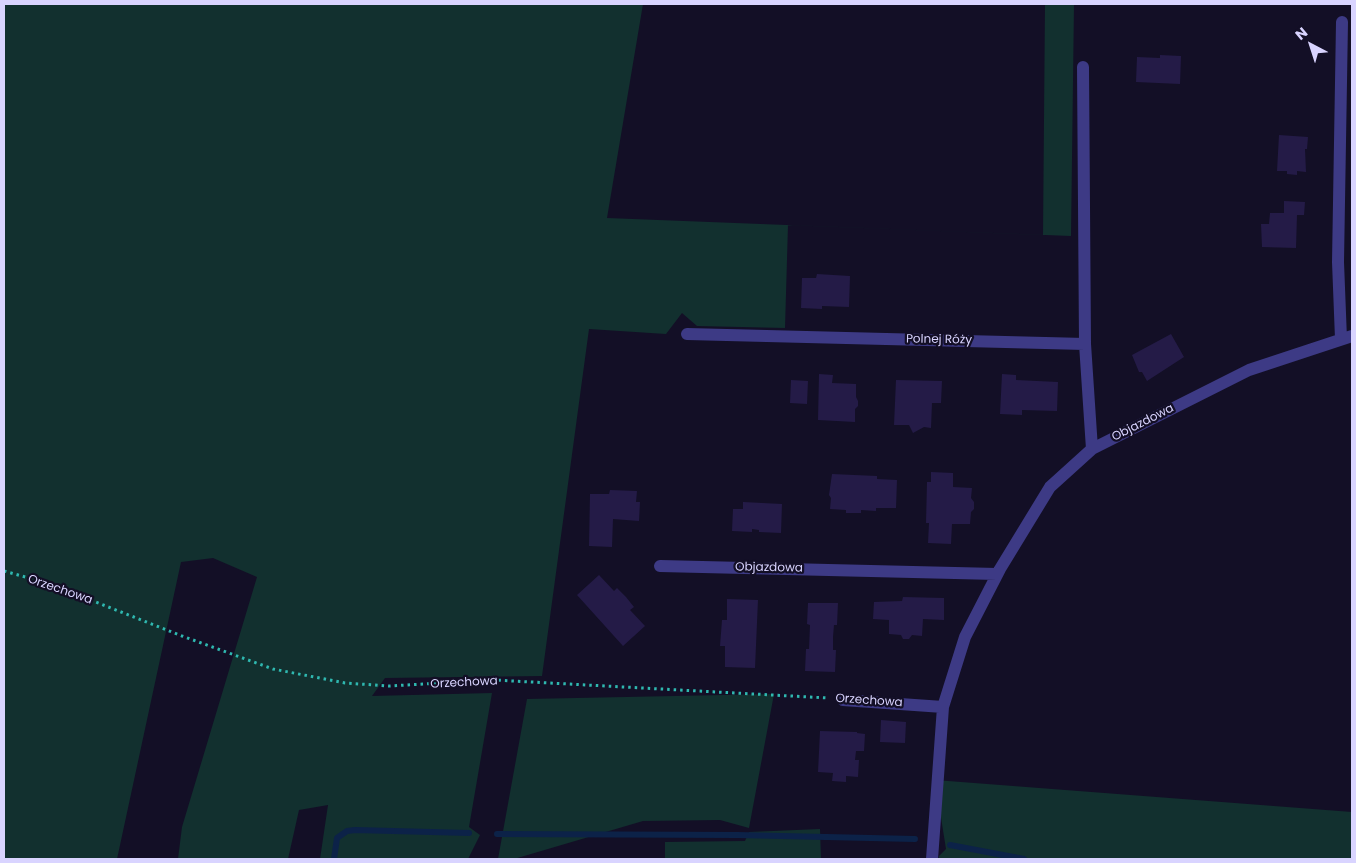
<!DOCTYPE html>
<html>
<head>
<meta charset="utf-8">
<style>
  body { margin:0 }
  #map { position:relative; width:1356px; height:863px; overflow:hidden; background:#130f26; font-family:Poppins,sans-serif }
  canvas { display:block }
  .frame { position:absolute; inset:0; border:5px solid #d9d4ff; pointer-events:none }
  .north { position:absolute; left:1286px; top:20px; width:50px; height:50px; -webkit-text-stroke:4px #130f26; paint-order:stroke; rotate:320deg; font-size:14px; font-weight:700; line-height:20px; text-align:center; color:#d9d4ff }
  .north::after { content:''; display:block; margin:auto; width:18px; height:22px; background:#d9d4ff; clip-path:polygon(50% 0,100% 100%,50% 72%,0 100%) }
</style>
</head>
<body>
<div id="map">
<canvas width="1356" height="863"></canvas>
<div class="frame"></div>
<div class="north">N</div>
</div>
<script>
const ctx = document.querySelector('canvas').getContext('2d');
ctx.lineJoin = 'round';
function fillPath(path, color) { ctx.fillStyle = color; ctx.fill(path, 'evenodd'); }
const poly = rows => new Path2D(rows.map(r => 'M' + r).join(''));
function trace(path, color, width, dash) { ctx.strokeStyle = color; ctx.lineWidth = width; ctx.lineCap = dash ? 'butt' : 'round'; ctx.setLineDash(dash || []); ctx.stroke(path); }
function write(font, color, halo, rows, align = 'center') {
  ctx.font = font + ' Poppins,sans-serif'; ctx.lineWidth = 4.5; ctx.setLineDash([]); ctx.textBaseline = 'middle'; ctx.strokeStyle = halo; ctx.fillStyle = color; for (const [text, x, y, turn = 0] of rows) {
    ctx.save(); ctx.translate(x, y); ctx.rotate((+turn || 0) * Math.PI / 180); ctx.textAlign = isNaN(turn) ? turn : align; if (halo) ctx.strokeText(text, 0, 0); ctx.fillText(text, 0, 0); ctx.restore();
  }
}
fillPath(poly([
  [4,4,643,4,607,218,1043,235,1045,4,1074,4,1071,236,788,225,785,328,697,326,682,313,666,334,589,329,542,676,385,678,372,696,492,693,469,827,480,835,468,859,320,859,328,805,299,810,288,859,178,859,182,827,257,577,213,558,181,562,117,859,4,859],
  [774,694,749,828,720,820,643,821,514,859,498,859,527,699],
  [935,780,1352,812,1352,859,939,859,939,856,946,849],
  [820,829,821,859,665,859,665,842,745,841,749,832]
]), '#12302f');
trace(poly([
  [497,834,737,835,915,839],
  [950,845,1024,859],
  [334,859,337,838,347,831,355,830,469,833]
]), '#0c2248', 6);
fillPath(poly([
  [1160,55,1181,56,1180,84,1136,82,1137,57,1160,58],
  [1279,135,1308,137,1307,149,1305,149,1306,172,1297,171,1297,175,1287,174,1287,171,1277,171],
  [1284,201,1305,202,1304,215,1297,215,1296,248,1262,247,1261,224,1269,224,1270,213,1284,213],
  [817,274,850,276,849,307,822,306,822,309,801,308,802,278,816,278],
  [1171,334,1184,357,1147,381,1142,372,1139,372,1132,355],
  [819,374,833,375,832,383,856,384,856,397,858,401,858,406,855,409,855,422,818,420],
  [1002,374,1016,375,1016,380,1058,382,1057,411,1022,410,1022,415,1000,414],
  [791,380,808,381,807,404,790,403],
  [896,380,942,381,941,403,932,403,931,428,924,427,913,433,909,425,894,425],
  [931,472,953,473,953,487,972,488,971,498,974,502,974,509,971,512,970,524,952,524,951,544,928,543,929,523,926,523,927,482,931,482],
  [832,474,877,476,877,479,897,480,896,508,876,508,876,511,861,510,861,513,846,513,846,510,830,509,831,498,829,495],
  [610,490,637,491,636,502,640,502,639,521,613,519,612,547,589,546,590,494,609,494],
  [743,502,782,504,781,533,759,532,759,530,752,529,752,532,732,531,733,509,743,509],
  [599,575,614,591,617,588,626,597,634,607,630,610,645,626,623,646,577,595],
  [903,597,944,598,944,620,923,619,922,636,912,635,909,639,903,639,901,635,889,634,889,620,873,619,874,602,902,601],
  [727,599,758,600,755,668,725,667,725,646,720,646,722,620,727,620],
  [808,603,838,603,837,625,834,625,833,637,833,650,836,650,835,672,805,671,806,649,809,649,810,625,807,624],
  [881,720,906,722,905,743,880,742],
  [820,731,857,732,857,733,865,734,864,751,856,751,855,760,859,760,858,777,846,776,846,782,832,781,833,773,818,772]
]), '#241b47');
trace(poly([
  [4,571,50,584,182,636,273,669,345,683,389,686,494,680,828,698]
]), '#2fb8b0', 3, [2.5, 4]);
trace(poly([
  [1083,67,1085,344],
  [687,334,1085,344,1092,449],
  [1341,339,1338,262,1342,22],
  [660,566,997,574],
  [843,700,943,707],
  [932,859,943,707,965,637,1000,569,1050,487,1092,449,1249,370,1352,336]
]), '#3d3a85', 12);
write('12px', '#d9d4ff', '#130f26', [
  ["Polnej Róży",939,340,1],
  ["Objazdowa",1143,423,-27],
  ["Objazdowa",769,568,1],
  ["Orzechowa",60,590,19],
  ["Orzechowa",464,683,-3],
  ["Orzechowa",869,701,4]
]);
</script>
</body>
</html>
